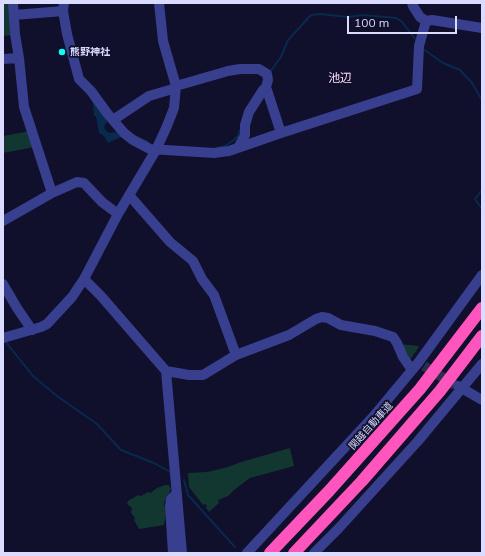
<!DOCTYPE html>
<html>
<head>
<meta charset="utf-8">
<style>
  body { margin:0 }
  #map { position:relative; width:485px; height:556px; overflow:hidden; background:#100f2c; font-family:Mulish,sans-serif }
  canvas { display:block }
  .frame { position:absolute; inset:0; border:4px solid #dadbff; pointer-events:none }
  .scale { position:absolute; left:347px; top:16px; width:110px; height:18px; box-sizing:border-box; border:2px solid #dadbff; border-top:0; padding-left:5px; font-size:12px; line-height:14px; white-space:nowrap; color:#dadbff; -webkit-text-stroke:3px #100f2c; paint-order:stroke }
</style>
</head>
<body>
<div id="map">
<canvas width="485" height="556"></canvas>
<div class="frame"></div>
<div class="scale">100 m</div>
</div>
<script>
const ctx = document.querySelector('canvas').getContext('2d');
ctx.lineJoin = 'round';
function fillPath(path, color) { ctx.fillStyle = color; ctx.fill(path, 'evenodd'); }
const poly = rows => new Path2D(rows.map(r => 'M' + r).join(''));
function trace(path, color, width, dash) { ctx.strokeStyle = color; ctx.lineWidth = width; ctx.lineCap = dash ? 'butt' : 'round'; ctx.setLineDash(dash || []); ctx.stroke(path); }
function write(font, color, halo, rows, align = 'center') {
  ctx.font = font + ' Mulish,"Noto Sans JP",sans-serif'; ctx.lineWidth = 3.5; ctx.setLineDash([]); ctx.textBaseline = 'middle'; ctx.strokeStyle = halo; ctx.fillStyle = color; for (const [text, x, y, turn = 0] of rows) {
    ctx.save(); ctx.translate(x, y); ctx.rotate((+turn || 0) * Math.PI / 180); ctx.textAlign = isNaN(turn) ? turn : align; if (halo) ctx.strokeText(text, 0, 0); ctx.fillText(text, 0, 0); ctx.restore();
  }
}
fillPath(poly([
  [3,3,11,3,13,35,3,36],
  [30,131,35,147,3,153,3,136],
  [400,344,418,346,419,347,409,361],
  [290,448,294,466,250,478,234,490,228,496,218,500,219,503,209,512,206,508,207,506,205,504,203,505,189,487,188,473,207,472,228,467,241,462],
  [165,485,169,485,171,489,164,503,166,514,164,525,139,529,134,520,135,518,131,513,132,508,127,504,128,501,138,495,141,496,148,492,150,493,157,488]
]), '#123630');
fillPath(poly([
  [90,97,109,119,104,127,106,131,110,133,117,132,123,136,108,143,104,136,99,133,96,116,94,116,93,104]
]), '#072a4d');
trace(poly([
  [423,49,443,63,460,70,472,83,482,100],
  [270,72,281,57,288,40,311,15,321,14,347,17,363,15,396,18,402,22,417,41],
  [134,136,148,142],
  [217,148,225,146,234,140,238,136,240,130],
  [482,190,475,199,482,209],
  [5,341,33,376,57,396,97,424,121,450,154,463,170,472],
  [184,480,188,495,235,547]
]), '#072a4d', 2);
trace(poly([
  [424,366,455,385]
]), '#2e2e4c', 10, [10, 5]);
trace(poly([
  [13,3,15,34,19,58,24,107,52,193],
  [412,3,413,6,420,17,426,21,432,20,482,28],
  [63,11,67,34,79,79,91,91,107,113,124,133,133,140,150,149,214,153,229,151,281,133,417,89,419,46,426,21],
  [14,15,63,11,64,3],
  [3,59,19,58],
  [176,86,228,71,240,69,259,69,267,74,268,80,266,87,263,90,249,112,245,125,245,135,238,148],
  [266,87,281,133],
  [113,120,149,96,176,88],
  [129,195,170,242,193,261,202,279,214,295,236,355],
  [3,221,52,193,77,182,84,183,102,202,118,214],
  [84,279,101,296,166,371,182,553],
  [3,284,17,308,32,330],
  [3,338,41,327,47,324,72,297,84,279,118,214,156,150,167,126,174,108,176,86,163,41,159,3],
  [166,371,189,375,203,375,236,355,289,335,316,319,322,317,328,318,341,325,375,331,393,337,397,343,403,357,412,370],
  [458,386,482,400],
  [173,553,170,506,171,499,177,493],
  [247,553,373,417,418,363,482,275],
  [314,553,339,528,418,441,482,364]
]), '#373f8e', 10);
trace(poly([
  [270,553,329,491,420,389,482,308],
  [294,553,362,481,440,391,482,336]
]), '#ff55bd', 12);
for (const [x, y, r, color] of [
  [62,52,4,"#06fff6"]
]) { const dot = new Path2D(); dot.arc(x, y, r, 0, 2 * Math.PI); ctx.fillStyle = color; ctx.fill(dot); trace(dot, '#100f2c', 1.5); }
write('bold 10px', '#dadbff', '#100f2c', [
  ["熊野神社",70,52]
], 'left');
write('10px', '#dadbff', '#100f2c', [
  ["関越自動車道",371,426,-48]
]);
write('12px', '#ffdcf7', '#100f2c', [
  ["池辺",340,78]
]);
</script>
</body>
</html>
